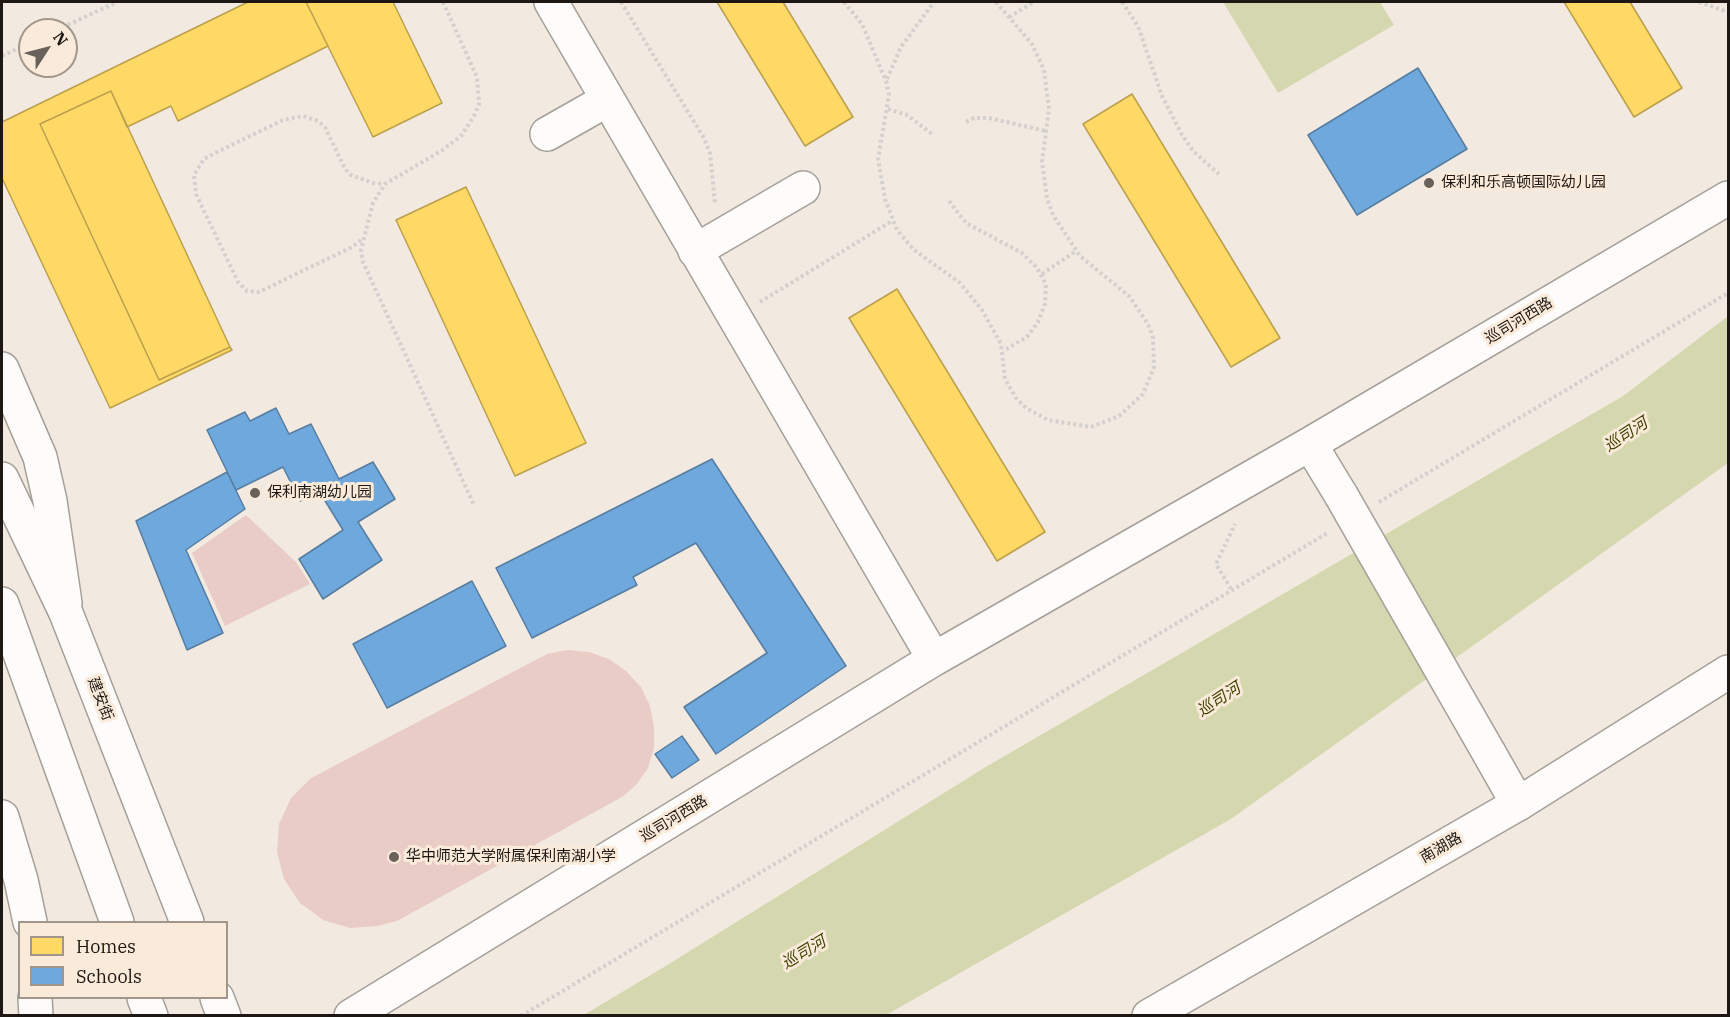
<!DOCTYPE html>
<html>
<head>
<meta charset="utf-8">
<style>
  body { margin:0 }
  #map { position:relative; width:1730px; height:1017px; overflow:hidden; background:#f2eae1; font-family:"IBM Plex Serif",serif }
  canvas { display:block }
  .frame { position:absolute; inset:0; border:3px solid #1d1813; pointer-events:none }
  .legend { position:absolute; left:18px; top:921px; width:210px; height:78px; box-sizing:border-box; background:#f9eada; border:2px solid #a1968a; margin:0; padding:8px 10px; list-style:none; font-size:18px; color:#1d1813 }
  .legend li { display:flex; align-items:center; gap:12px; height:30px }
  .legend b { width:30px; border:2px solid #a1968a }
  .north { position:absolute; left:18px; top:18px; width:60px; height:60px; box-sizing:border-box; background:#f9eada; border:2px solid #a1968a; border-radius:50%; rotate:54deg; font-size:16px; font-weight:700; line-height:24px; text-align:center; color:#1d1813 }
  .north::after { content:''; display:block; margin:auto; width:21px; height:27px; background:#68625b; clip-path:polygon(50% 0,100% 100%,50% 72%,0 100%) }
</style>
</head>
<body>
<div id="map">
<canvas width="1730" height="1017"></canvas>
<div class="frame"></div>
<ul class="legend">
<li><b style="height:16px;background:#ffd966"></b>Homes</li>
<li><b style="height:16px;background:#6fa8dc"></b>Schools</li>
</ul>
<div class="north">N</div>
</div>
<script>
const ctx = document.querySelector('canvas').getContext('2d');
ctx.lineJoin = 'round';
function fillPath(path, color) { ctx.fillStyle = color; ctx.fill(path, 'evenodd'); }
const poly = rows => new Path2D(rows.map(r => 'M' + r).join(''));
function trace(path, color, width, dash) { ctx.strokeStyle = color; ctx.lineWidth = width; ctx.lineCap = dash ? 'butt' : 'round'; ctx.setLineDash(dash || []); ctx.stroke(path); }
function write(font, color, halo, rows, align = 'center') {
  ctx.font = font + ' "IBM Plex Serif","Noto Sans SC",serif'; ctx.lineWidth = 6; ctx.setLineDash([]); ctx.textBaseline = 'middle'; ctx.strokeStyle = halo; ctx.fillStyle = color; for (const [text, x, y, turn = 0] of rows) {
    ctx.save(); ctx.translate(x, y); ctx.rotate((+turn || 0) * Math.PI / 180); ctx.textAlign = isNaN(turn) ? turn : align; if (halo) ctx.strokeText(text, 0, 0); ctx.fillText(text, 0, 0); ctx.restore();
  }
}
fillPath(poly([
  [246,515,296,562,310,584,225,626,192,553],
  [567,650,589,652,609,659,626,671,641,687,650,706,654,727,654,748,648,768,636,785,622,797,397,921,378,926,350,928,323,920,300,903,284,879,277,852,279,824,291,798,311,778,547,654]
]), '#eaccc6');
fillPath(poly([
  [1223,2,1380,2,1394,25,1278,93],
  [1728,316,1728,463,1231,819,886,1015,582,1016,664,967,984,768,1623,396]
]), '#d5d8af');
const homes = poly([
  [248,2,306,2,328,46,178,121,171,106,127,127,111,91,40,124,159,380,230,347,232,350,110,408,2,178,2,122,248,2],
  [306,2,393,2,442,103,373,137,306,2],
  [717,2,783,2,853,117,805,146,717,2],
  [1564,2,1630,2,1682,88,1634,117,1564,2],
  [111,91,230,347,159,380,40,124,111,91],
  [1132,94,1280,338,1231,367,1083,124,1132,94],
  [466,187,586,443,515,476,396,220,466,187],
  [897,289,1045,532,997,561,849,318,897,289]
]);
fillPath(homes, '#ffd966');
trace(homes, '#bb9f4d', 1.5);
const schools = poly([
  [1418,68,1467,149,1357,215,1308,135,1418,68],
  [276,408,289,434,311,424,339,479,373,462,395,499,358,522,382,560,323,599,299,559,343,530,319,491,300,501,283,467,236,490,207,430,245,412,250,421,276,408],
  [712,459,846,666,716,754,684,707,767,653,696,543,633,577,637,585,532,638,496,568,712,459],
  [227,472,245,509,186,550,223,633,187,650,136,521,227,472],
  [472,581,506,646,387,708,353,644,472,581],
  [682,736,699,760,672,778,655,754,682,736]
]);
fillPath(schools, '#6fa8dc');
trace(schools, '#567da0', 1.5);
const minor = poly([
  [551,2,934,659],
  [547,134,607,100],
  [695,251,803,188],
  [2,369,40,457,50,501,65,603],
  [1310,444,1341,495],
  [1489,753,1518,804],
  [2,817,21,880,30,922],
  [35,998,36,1016],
  [351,1016,934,659,1310,444,1728,198]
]);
const secondary = poly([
  [2,479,66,613,187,922],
  [2,604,117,922],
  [144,998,151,1016],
  [217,998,224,1016],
  [1149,1016,1518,804,1728,672]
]);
trace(minor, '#a49f98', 36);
trace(secondary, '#a49f98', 36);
trace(poly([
  [443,2,477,77,479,104,474,116,461,136,441,151,385,184,373,203,361,250,363,262,474,505],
  [621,2,704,138,710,153,715,204],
  [844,2,862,24,886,81,889,95,878,159,885,199,897,230,914,250,960,283,982,310,1001,344,1005,379,1016,398,1026,408,1048,420,1091,427,1119,416,1143,394,1154,367,1153,338,1148,324,1129,296,1080,256,1053,215,1047,198,1042,162,1049,109,1044,70,1032,44,996,2],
  [1122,2,1138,26,1162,96,1182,135,1194,152,1219,174],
  [1699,2,1728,12],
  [1009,17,1034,2],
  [57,30,117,2],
  [2,56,30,43],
  [887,79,901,47,934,2],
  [888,109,907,115,932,134],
  [966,122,974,118,989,118,1046,131],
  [949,201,966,223,1022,253,1037,268,1046,284,1045,304,1038,322,1027,337,1003,351],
  [361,240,352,247,259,292,247,291,238,282,196,194,194,175,204,159,213,154,283,120,303,116,318,121,325,127,345,169,351,175,373,183,384,184],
  [1042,274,1076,251],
  [760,302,892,221],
  [1379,502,1728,293],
  [1231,589,1216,564,1235,524],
  [521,1016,1329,532]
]), '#d3d0ce', 4, [3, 3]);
trace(minor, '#fdfcfa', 33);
trace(secondary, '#fdfcfa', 33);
const minorBridge = poly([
  [1341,495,1489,753]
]);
trace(minorBridge, '#a49f98', 36, []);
trace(minorBridge, '#fdfcfa', 33);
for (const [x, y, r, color] of [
  [1429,183,6,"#68625b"],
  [255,493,6,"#68625b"],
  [394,857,6,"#68625b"]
]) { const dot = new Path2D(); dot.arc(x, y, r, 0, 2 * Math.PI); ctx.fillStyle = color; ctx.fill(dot); trace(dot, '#f9eada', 2); }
write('15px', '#1d1813', '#f9eada', [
  ["保利和乐高顿国际幼儿园",1441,183],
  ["保利南湖幼儿园",267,493],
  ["华中师范大学附属保利南湖小学",406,857]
], 'left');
write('15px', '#1d1813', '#f9eada', [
  ["巡司河西路",1519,321,-31],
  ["建安街",100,699,69],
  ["巡司河西路",674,819,-31],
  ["南湖路",1441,848,-30]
]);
write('italic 16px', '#3e4301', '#f9eada', [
  ["巡司河",1626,435,-33],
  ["巡司河",1219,700,-33],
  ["巡司河",804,953,-31]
]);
</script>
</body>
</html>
